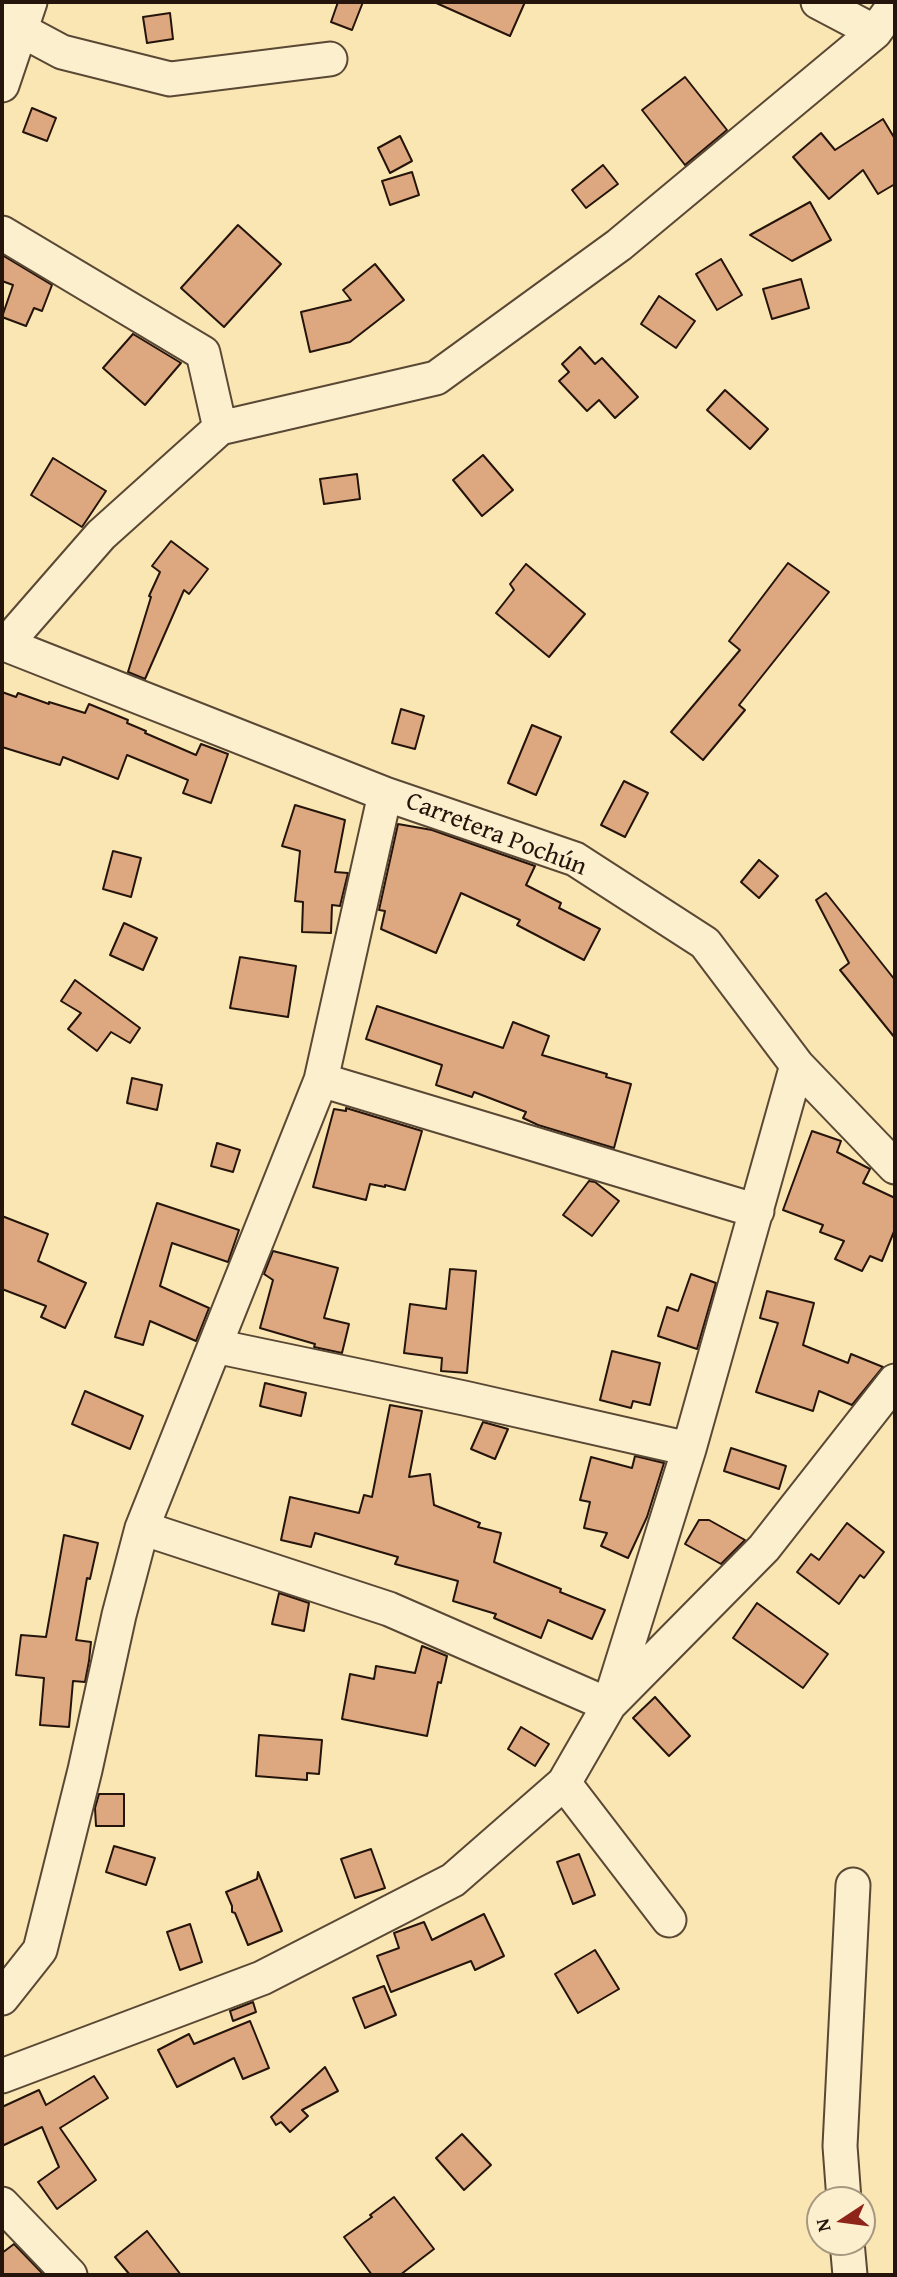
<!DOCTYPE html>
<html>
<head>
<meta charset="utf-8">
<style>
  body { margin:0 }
  #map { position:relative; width:897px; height:2277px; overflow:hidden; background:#fae6b3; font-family:"Gentium Book Plus",serif }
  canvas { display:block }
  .frame { position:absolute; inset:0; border:4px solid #24140b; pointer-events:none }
  .north { position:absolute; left:806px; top:2186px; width:70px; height:70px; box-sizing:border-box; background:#fcefce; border:2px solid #a69780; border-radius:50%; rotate:257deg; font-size:19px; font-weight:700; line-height:28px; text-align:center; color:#24140b }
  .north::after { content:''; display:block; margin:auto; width:24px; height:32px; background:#8f2418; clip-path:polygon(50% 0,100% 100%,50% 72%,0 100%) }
</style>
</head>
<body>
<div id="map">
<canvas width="897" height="2277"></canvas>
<div class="frame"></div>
<div class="north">N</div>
</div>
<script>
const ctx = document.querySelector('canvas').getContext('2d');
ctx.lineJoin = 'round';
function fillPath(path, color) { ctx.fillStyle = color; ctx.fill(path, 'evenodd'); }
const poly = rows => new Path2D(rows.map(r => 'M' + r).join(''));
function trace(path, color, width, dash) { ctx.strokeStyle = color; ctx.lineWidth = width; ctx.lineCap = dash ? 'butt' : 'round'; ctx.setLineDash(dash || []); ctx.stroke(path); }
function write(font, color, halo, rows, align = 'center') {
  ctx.font = font + ' "Gentium Book Plus",serif'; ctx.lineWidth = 7; ctx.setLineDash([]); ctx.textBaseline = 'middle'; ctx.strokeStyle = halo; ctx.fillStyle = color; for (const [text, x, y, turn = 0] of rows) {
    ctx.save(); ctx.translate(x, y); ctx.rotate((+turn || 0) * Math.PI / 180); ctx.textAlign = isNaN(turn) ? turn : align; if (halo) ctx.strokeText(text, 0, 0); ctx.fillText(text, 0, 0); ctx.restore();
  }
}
const building = poly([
  [338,2,363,2,352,30,331,22,338,2],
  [434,2,525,2,510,36,434,2],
  [170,13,173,39,147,43,143,17,170,13],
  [685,77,727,130,685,165,642,110,685,77],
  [32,108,56,118,47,141,23,132,32,108],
  [883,119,895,139,895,184,878,194,863,170,829,199,793,157,821,133,835,150,883,119],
  [400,136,412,161,390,173,378,148,400,136],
  [603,165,618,184,586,208,572,190,603,165],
  [412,172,419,195,390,205,382,181,412,172],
  [810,202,831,240,792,261,750,235,810,202],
  [238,225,281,264,224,327,181,288,238,225],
  [2,255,52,285,42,311,34,308,26,326,2,317,13,285,2,281,2,255],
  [721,259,742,295,717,310,696,274,721,259],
  [375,264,404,300,350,342,310,352,301,312,351,300,343,290,375,264],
  [801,279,809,308,772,319,763,289,801,279],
  [659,296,695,321,676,348,641,324,659,296],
  [133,334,181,363,145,405,103,368,133,334],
  [580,347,595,364,602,358,638,397,615,418,599,400,587,411,559,381,569,372,562,364,580,347],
  [725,390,768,429,750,449,707,410,725,390],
  [483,455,513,490,482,516,453,480,483,455],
  [53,458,106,491,82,527,31,495,53,458],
  [357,474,360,499,324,504,320,479,357,474],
  [171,541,208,569,189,594,184,590,145,679,128,672,151,597,149,596,160,572,152,566,171,541],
  [788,563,829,592,739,705,745,710,703,760,671,732,740,650,729,641,788,563],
  [526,564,585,614,549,657,496,613,514,590,510,584,526,564],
  [2,692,16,697,18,693,49,704,49,702,85,713,89,704,128,720,127,723,146,731,145,733,196,755,201,744,228,754,211,803,183,793,188,780,127,755,118,779,63,757,60,765,2,747,2,692],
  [401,709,424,716,415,749,392,743,401,709],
  [532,725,561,737,536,795,508,783,532,725],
  [624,781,648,793,625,837,601,825,624,781],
  [295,805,345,820,335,872,348,873,340,906,332,905,331,933,302,932,303,902,295,901,300,851,282,846,295,805],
  [398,824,432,830,535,866,526,885,561,903,559,908,600,929,584,960,517,925,520,920,461,893,436,953,381,929,385,911,379,910,398,824],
  [113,851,141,858,131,897,103,889,113,851],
  [759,860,778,876,759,898,741,882,759,860],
  [826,893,895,980,895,1038,840,970,849,963,816,900,826,893],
  [124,923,157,938,143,970,110,955,124,923],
  [240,957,296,966,288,1017,230,1008,240,957],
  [75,980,140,1028,130,1043,111,1032,97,1051,68,1029,81,1013,61,1001,75,980],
  [377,1006,503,1048,513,1022,549,1036,542,1055,607,1074,606,1077,631,1084,614,1148,538,1125,523,1118,526,1112,474,1092,472,1097,436,1085,442,1065,366,1039,377,1006],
  [132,1078,162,1085,157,1110,127,1103,132,1078],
  [346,1108,422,1131,405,1190,385,1185,385,1187,370,1184,366,1200,313,1187,334,1109,346,1111,346,1108],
  [812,1131,841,1141,837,1152,870,1169,863,1183,895,1198,895,1229,882,1261,870,1256,862,1271,835,1259,844,1241,820,1232,823,1225,783,1210,812,1131],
  [217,1143,240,1150,233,1172,211,1166,217,1143],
  [589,1181,595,1182,619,1201,592,1236,563,1215,589,1181],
  [157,1203,239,1230,228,1262,172,1243,160,1286,209,1308,196,1341,150,1321,143,1345,115,1337,157,1203],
  [2,1216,48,1234,38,1261,86,1283,65,1328,41,1317,46,1306,2,1289,2,1216],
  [273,1251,338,1268,324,1318,349,1324,342,1353,314,1347,315,1344,260,1328,273,1280,264,1274,273,1251],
  [450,1269,476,1271,467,1373,441,1371,442,1358,404,1353,410,1304,446,1309,450,1269],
  [691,1274,716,1283,697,1349,658,1336,667,1307,678,1311,691,1274],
  [767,1291,814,1303,803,1345,848,1363,851,1354,883,1367,852,1405,819,1391,813,1411,756,1392,778,1323,760,1318,767,1291],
  [612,1351,660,1363,650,1405,633,1401,631,1408,600,1400,612,1351],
  [265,1383,306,1393,301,1416,260,1406,265,1383],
  [85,1391,143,1416,130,1449,72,1424,85,1391],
  [390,1405,422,1411,409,1477,430,1474,434,1505,480,1523,478,1527,501,1533,494,1562,561,1589,560,1592,605,1610,592,1639,548,1620,541,1638,494,1618,496,1614,453,1601,458,1581,395,1564,398,1557,315,1533,311,1547,281,1540,290,1497,359,1513,364,1495,372,1497,390,1405],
  [483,1422,508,1429,495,1459,471,1449,483,1422],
  [731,1448,786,1466,779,1489,724,1471,731,1448],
  [635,1456,664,1463,647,1517,628,1558,601,1546,607,1533,584,1528,590,1502,580,1500,591,1457,632,1468,635,1456],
  [699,1520,709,1520,745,1540,721,1564,685,1544,699,1520],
  [847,1523,884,1552,864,1578,860,1575,839,1604,797,1572,811,1554,819,1560,847,1523],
  [64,1535,98,1543,90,1579,87,1578,76,1640,91,1642,89,1661,85,1682,73,1681,69,1727,40,1725,44,1678,16,1675,21,1635,46,1637,64,1535],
  [279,1593,309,1603,304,1631,272,1624,279,1593],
  [757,1603,828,1654,803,1688,733,1638,757,1603],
  [422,1646,447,1656,441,1683,438,1682,427,1736,342,1719,350,1674,374,1679,376,1666,415,1673,422,1646],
  [655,1697,690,1736,669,1756,633,1718,655,1697],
  [521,1727,549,1744,535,1766,508,1749,521,1727],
  [259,1735,322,1740,319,1774,307,1773,307,1780,256,1776,259,1735],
  [99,1794,124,1794,124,1826,96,1826,95,1808,99,1794],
  [114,1846,155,1858,146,1885,106,1872,114,1846],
  [371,1849,385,1888,355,1898,341,1859,371,1849],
  [579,1854,595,1895,573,1904,557,1862,579,1854],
  [258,1872,282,1931,248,1945,235,1913,232,1912,232,1906,226,1892,257,1879,258,1872],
  [484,1914,504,1956,475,1970,471,1961,391,1992,377,1956,399,1948,394,1933,424,1922,432,1940,484,1914],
  [190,1924,202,1962,180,1970,167,1932,190,1924],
  [595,1950,619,1989,578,2013,555,1974,595,1950],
  [384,1986,396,2015,365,2028,353,1998,384,1986],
  [253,2002,256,2012,233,2021,230,2011,253,2002],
  [250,2021,269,2068,243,2079,234,2058,177,2087,158,2050,189,2034,194,2044,250,2021],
  [325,2067,338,2091,302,2110,308,2116,290,2132,281,2122,276,2125,271,2117,325,2067],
  [94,2076,108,2098,60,2128,96,2180,57,2209,38,2182,59,2167,42,2127,2,2146,2,2107,39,2090,46,2105,94,2076],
  [462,2134,491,2165,464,2190,436,2158,462,2134],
  [394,2197,434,2249,400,2275,372,2275,344,2237,372,2217,370,2215,394,2197],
  [147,2231,181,2275,130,2275,115,2257,147,2231],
  [14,2244,44,2275,2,2275,2,2253,14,2244]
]);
fillPath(building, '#dda87f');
trace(building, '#24140b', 2);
const minor = poly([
  [818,2,875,32],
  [2,15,19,29,62,52,170,79,330,59],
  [2,85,30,2],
  [2,233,203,353,220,428],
  [2,643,385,794,575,859,705,943,797,1065,895,1167],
  [5,645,101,535,220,428,436,378,619,245,875,32,895,4],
  [321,1080,757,1211],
  [215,1346,464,1398,689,1449],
  [142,1528,389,1609,609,1705,689,1449,797,1065],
  [564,1783,669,1920],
  [2,1998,40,1950,85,1770,119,1615,142,1528,321,1080,385,794],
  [2,2076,262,1978,453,1880,564,1783,609,1705,764,1548,895,1381],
  [844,2200,840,2146,853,1885],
  [2,2204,70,2275],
  [847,2242,850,2275]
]);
trace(minor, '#5a4835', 37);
trace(minor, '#fcefce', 33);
write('26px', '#24140b', '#fcefce', [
  ["Carretera Pochún",496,835,21]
]);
</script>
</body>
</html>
